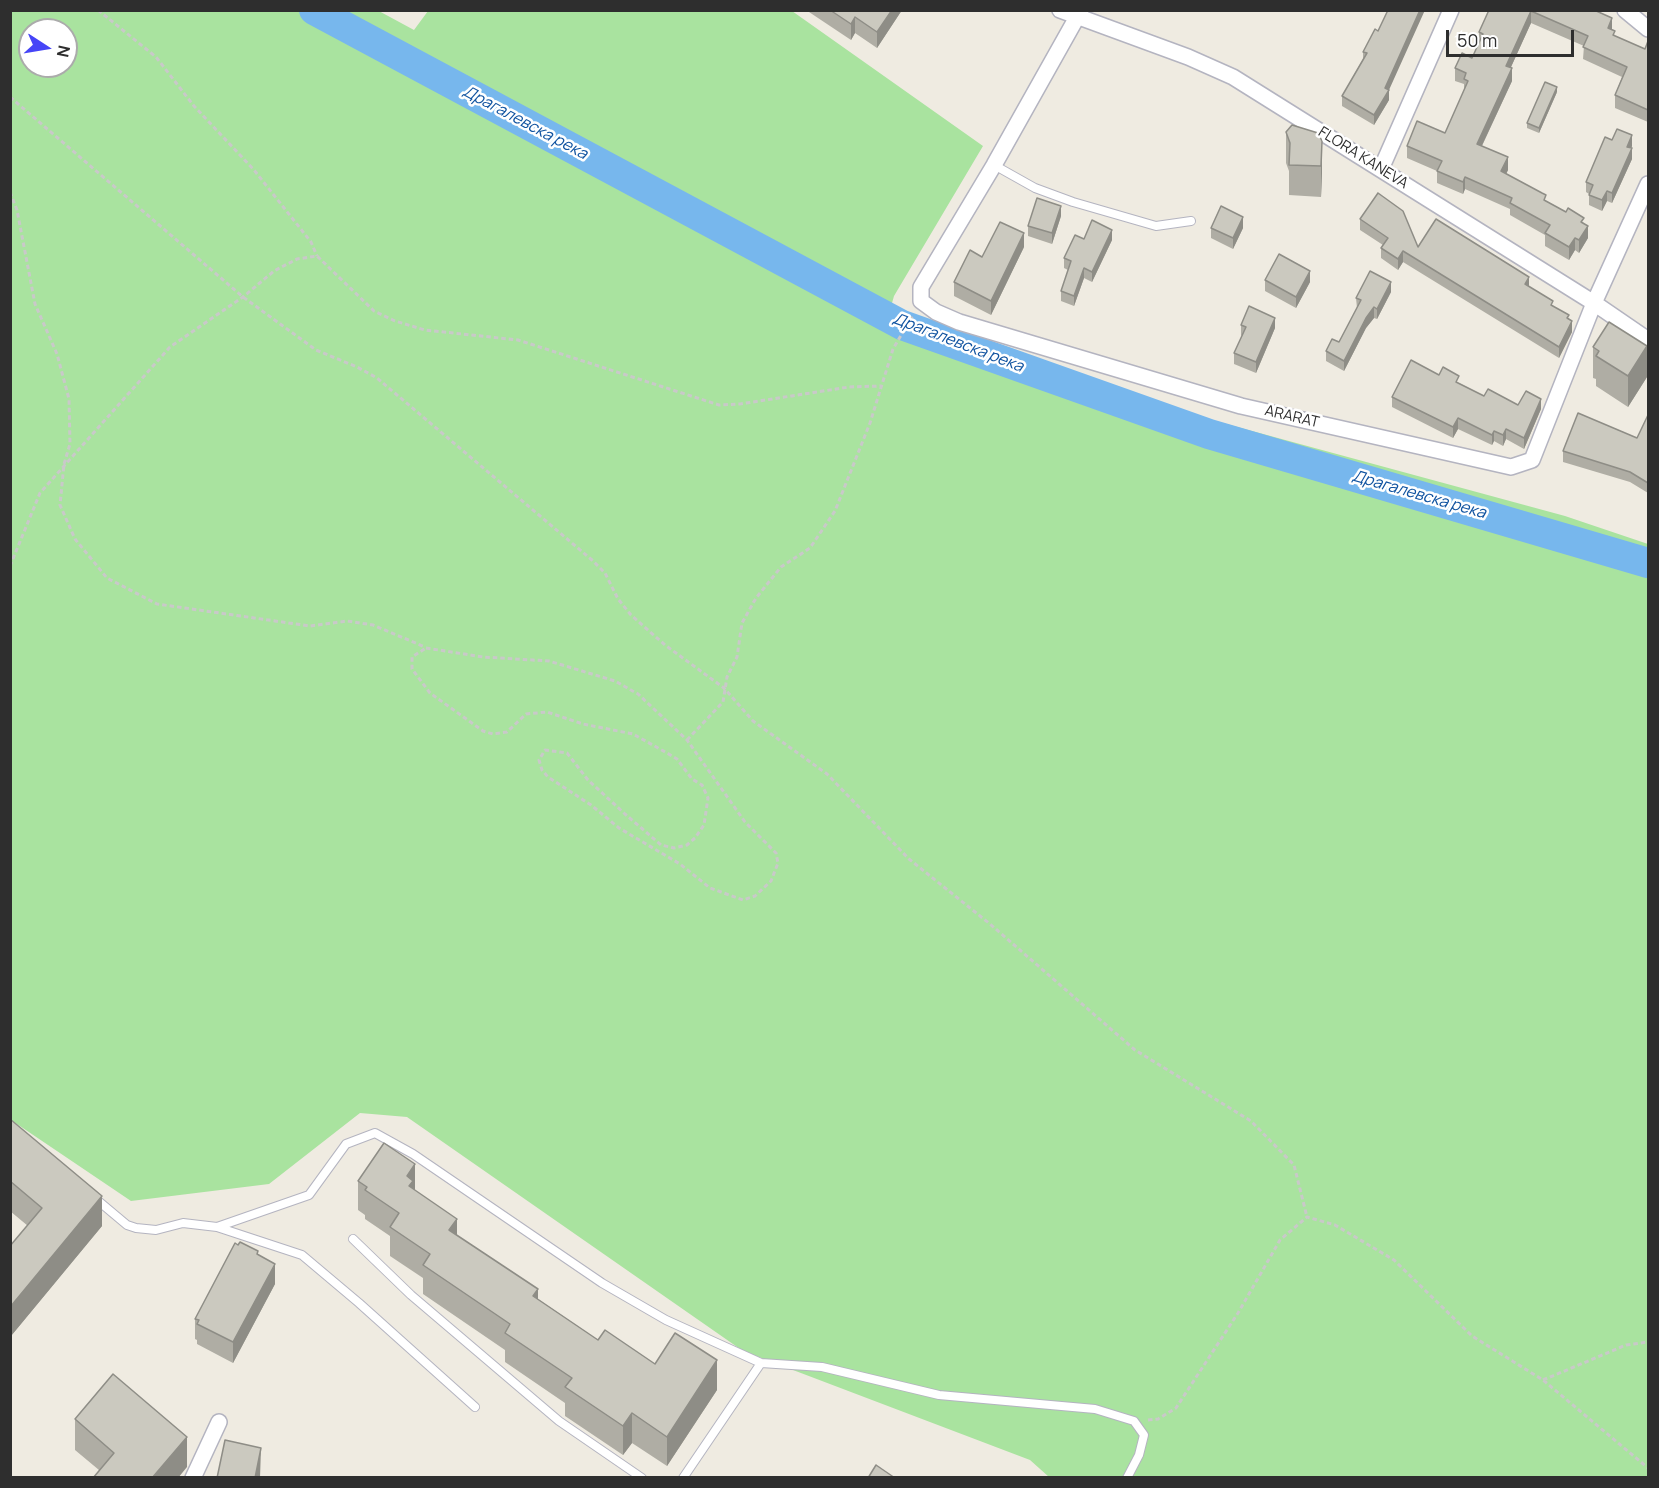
<!DOCTYPE html>
<html>
<head>
<meta charset="utf-8">
<style>
  body { margin:0 }
  #map { position:relative; width:1659px; height:1488px; overflow:hidden; background:#efebe1; font-family:Manrope,sans-serif }
  canvas { display:block }
  .frame { position:absolute; inset:0; border:12px solid #2e2e2e; pointer-events:none }
  .north { position:absolute; left:18px; top:18px; width:60px; height:60px; box-sizing:border-box; background:#fff; border:2px solid #ababab; border-radius:50%; rotate:102deg; font-size:16px; font-weight:700; line-height:24px; text-align:center; color:#2e2e2e }
  .north::after { content:''; display:block; margin:auto; width:21px; height:27px; background:#4645f7; clip-path:polygon(50% 0,100% 100%,50% 72%,0 100%) }
  .scale { position:absolute; left:1446px; top:30px; width:128px; height:27px; box-sizing:border-box; border:3px solid #2e2e2e; border-top:0; padding-left:8px; font-size:18px; line-height:21px; white-space:nowrap; color:#2e2e2e; -webkit-text-stroke:4px #fff; paint-order:stroke }
</style>
</head>
<body>
<div id="map">
<canvas width="1659" height="1488"></canvas>
<div class="frame"></div>
<div class="north">N</div>
<div class="scale">50 m</div>
</div>
<script>
const ctx = document.querySelector('canvas').getContext('2d');
ctx.lineJoin = 'round';
function fillPath(path, color) { ctx.fillStyle = color; ctx.fill(path, 'evenodd'); }
const poly = rows => new Path2D(rows.map(r => 'M' + r).join(''));
function trace(path, color, width, dash) { ctx.strokeStyle = color; ctx.lineWidth = width; ctx.lineCap = dash ? 'butt' : 'round'; ctx.setLineDash(dash || []); ctx.stroke(path); }
function write(font, color, halo, rows, align = 'center') {
  ctx.font = font + ' Manrope,sans-serif'; ctx.lineWidth = 5; ctx.setLineDash([]); ctx.textBaseline = 'middle'; ctx.strokeStyle = halo; ctx.fillStyle = color; for (const [text, x, y, turn = 0] of rows) {
    ctx.save(); ctx.translate(x, y); ctx.rotate((+turn || 0) * Math.PI / 180); ctx.textAlign = isNaN(turn) ? turn : align; if (halo) ctx.strokeText(text, 0, 0); ctx.fillText(text, 0, 0); ctx.restore();
  }
}
fillPath(poly([
  [377,10,414,30,428,11,792,11,983,146,894,296,884,331,1565,516,1648,544,1648,1477,1049,1477,1030,1460,743,1351,407,1117,360,1113,269,1184,131,1201,11,1120,10,11],
  [30,30,66,30,66,66,30,66]
]), '#a9e39f');
trace(poly([
  [314,10,902,325,1209,434,1648,563]
]), '#77b7ed', 30);
const lane = poly([
  [994,165,1035,188,1073,202,1156,226,1191,221],
  [96,1199,127,1225,136,1228,156,1230,183,1223,217,1227,309,1195,346,1144,375,1133,413,1154,602,1283,666,1320,761,1363,822,1367,939,1395,1095,1409,1134,1421,1144,1435,1139,1455,1127,1478],
  [217,1227,302,1255,359,1303,475,1407],
  [353,1239,411,1295,559,1421,642,1478],
  [683,1478,761,1363]
]);
const street = poly([
  [1060,10,1188,57,1233,77,1594,303,1648,340],
  [1081,10,994,165,921,287,921,301,936,312,959,322,1241,406,1511,467,1532,460,1594,303,1648,184],
  [1625,10,1648,29],
  [1381,169,1451,10],
  [193,1478,219,1422]
]);
trace(lane, '#b4b4c0', 10);
trace(street, '#b4b4c0', 18);
trace(poly([
  [98,10,156,57,194,106,254,170,311,242,317,256],
  [10,97,243,297,316,350,357,367,377,378,592,560,605,573,618,599,631,615,665,645,724,688,753,721,827,774,909,859,990,924,1135,1050,1251,1121,1294,1165,1307,1217],
  [10,192,17,210,35,304,57,354,69,399,70,444,64,464,60,505,75,539,107,578,157,604,310,626,347,621,373,625,425,647],
  [10,566,40,493,170,347,243,297,274,271,297,259,317,256,374,311,395,321,425,330,518,340,719,405,740,404,849,387,881,386],
  [426,648,483,657,549,661,615,681,638,694,687,740,745,822,776,853,778,863,771,881,755,896,743,900,710,888,680,864,619,828,591,805,548,777,542,770,539,760,545,750,567,753,588,780,625,814,661,845,674,848,687,845,695,838,704,825,708,798,702,785,692,779,677,759,667,753,633,734,583,724,547,712,526,714,507,732,493,734,483,731,430,693,412,669,412,657,426,648],
  [687,740,723,702,727,677,737,657,742,623,756,598,781,567,810,548,835,511,870,423,893,349,913,315],
  [1543,1380,1626,1345,1648,1342],
  [1148,1420,1158,1419,1176,1408,1238,1313,1280,1240,1307,1217,1335,1225,1394,1260,1472,1336,1543,1380,1648,1468]
]), '#c9c9c9', 3, [4.5, 3]);
trace(lane, '#fff', 8);
trace(street, '#fff', 15);
fillPath(poly([
  [806,10,902,10,877,48,855,33,851,40],
  [1489,10,1594,10,1612,30,1615,36,1645,49,1648,41,1648,122,1615,108,1615,95,1622,77,1583,59,1584,46,1531,23,1511,67,1512,81,1482,146,1508,170,1506,174,1546,201,1584,223,1588,238,1579,253,1575,250,1569,260,1545,246,1545,235,1510,215,1510,209,1465,189,1463,194,1437,183,1437,171,1407,158,1407,146,1445,133,1464,91,1464,84,1455,81,1455,68,1472,58,1479,42,1479,32],
  [1378,31,1389,90,1389,100,1374,125,1342,106,1342,96,1363,59,1363,52],
  [1557,92,1539,133,1527,128,1527,123],
  [1286,132,1318,133,1322,172,1321,197,1289,195,1289,171,1286,163],
  [1612,140,1632,146,1631,148,1632,159,1612,203,1607,201,1602,211,1589,205,1589,194,1586,192,1586,182],
  [1061,216,1052,244,1028,236,1028,226],
  [1360,219,1418,247,1529,287,1569,319,1572,332,1559,358,1403,262,1398,270,1381,258,1381,248,1383,245,1360,230],
  [1211,228,1243,228,1233,249,1211,238],
  [1084,239,1112,240,1092,282,1084,278,1074,306,1061,301,1061,291,1068,270,1064,268,1064,258],
  [1024,247,991,315,954,296,954,282],
  [1265,280,1310,282,1296,308,1265,291],
  [1391,292,1377,319,1374,318,1366,328,1344,371,1326,361,1326,351,1339,342,1357,308,1356,298],
  [1241,325,1275,328,1256,373,1234,364,1234,353,1242,336,1241,335],
  [1593,347,1647,377,1628,407,1596,386,1596,379,1593,378],
  [1439,375,1459,383,1484,396,1518,405,1541,409,1524,449,1506,439,1503,446,1494,441,1492,445,1458,429,1453,438,1392,407,1392,397],
  [1648,415,1648,493,1630,482,1563,462,1563,451,1637,438],
  [10,1119,102,1226,11,1336,10,1246,28,1226,10,1211],
  [358,1181,415,1190,457,1235,538,1299,598,1340,717,1390,667,1466,632,1443,623,1455,565,1416,565,1403,505,1362,505,1350,423,1294,423,1278,390,1256,390,1236,365,1219,365,1215,358,1210],
  [258,1255,275,1284,233,1363,197,1344,197,1340,195,1339,195,1319],
  [75,1419,187,1467,99,1470,75,1450]
]), '#afada4');
fillPath(poly([
  [892,10,902,10,877,48,877,32],
  [1420,10,1425,10,1389,90,1389,100,1374,125,1374,115,1385,88],
  [1531,11,1531,23,1506,78,1506,66],
  [855,17,855,33,851,40,851,24],
  [1612,18,1612,30,1608,28],
  [1512,68,1512,81,1477,156,1477,144],
  [1557,87,1557,92,1539,133,1539,128],
  [1632,135,1632,146,1627,157,1627,147],
  [1322,141,1322,172,1321,197,1321,166],
  [1632,148,1632,159,1612,203,1612,193],
  [1508,157,1508,170,1501,184,1501,171],
  [1465,177,1465,189,1463,194,1463,182],
  [1607,191,1607,201,1602,211,1602,200],
  [1061,206,1061,216,1052,244,1052,233],
  [1243,217,1243,228,1233,249,1233,238],
  [1588,226,1588,238,1579,253,1579,240],
  [1112,230,1112,240,1092,282,1092,272],
  [1024,233,1024,247,991,315,991,301],
  [1575,238,1575,250,1569,260,1569,247],
  [1403,251,1403,262,1398,270,1398,259],
  [1084,268,1084,278,1074,306,1074,296],
  [1310,271,1310,282,1296,308,1296,297],
  [1529,277,1529,288,1525,284],
  [1391,282,1391,292,1377,319,1377,309],
  [1374,307,1374,318,1366,328,1344,371,1344,361,1366,318],
  [1275,318,1275,328,1256,373,1256,362],
  [1572,321,1572,332,1559,358,1559,347],
  [1647,346,1647,377,1628,407,1628,376],
  [1541,399,1541,409,1524,449,1524,438],
  [1458,418,1458,429,1453,438,1453,427],
  [1506,429,1506,439,1503,446,1503,435],
  [1494,431,1494,441,1492,445,1492,435],
  [415,1164,415,1193,413,1210,407,1176],
  [102,1196,102,1226,11,1336,11,1306],
  [457,1219,457,1248,449,1230],
  [275,1264,275,1284,233,1363,233,1342],
  [538,1289,538,1319,533,1296],
  [717,1360,717,1390,667,1466,667,1437],
  [632,1413,632,1443,623,1455,623,1426],
  [187,1437,187,1467,178,1478,152,1478],
  [261,1448,260,1478,255,1478]
]), '#8e8d86');
const building = poly([
  [830,10,892,10,877,32,855,17,851,24,830,10],
  [1388,10,1420,10,1385,88,1389,90,1374,115,1342,96,1367,53,1363,52,1375,29,1378,31,1388,10],
  [1489,10,1594,10,1612,18,1608,28,1615,31,1613,35,1645,49,1648,41,1648,110,1615,95,1627,67,1583,47,1588,36,1531,11,1506,66,1512,68,1477,144,1508,157,1501,171,1542,193,1546,195,1544,200,1566,212,1568,208,1584,218,1581,222,1588,226,1579,240,1575,238,1569,247,1545,233,1550,225,1510,203,1512,198,1465,177,1463,182,1437,171,1442,161,1407,146,1417,121,1445,133,1468,81,1464,79,1466,73,1455,68,1462,53,1472,58,1483,34,1479,32,1489,10],
  [1545,82,1557,87,1539,128,1527,123,1545,82],
  [1292,125,1318,133,1322,141,1321,166,1289,165,1290,143,1286,132,1292,125],
  [1617,129,1632,135,1627,147,1632,148,1612,193,1607,191,1602,200,1589,195,1593,185,1586,182,1605,137,1612,140,1617,129],
  [1378,193,1403,211,1418,247,1436,219,1529,277,1525,284,1553,301,1551,305,1569,315,1567,318,1572,321,1559,347,1403,251,1398,259,1381,248,1388,238,1360,219,1378,193],
  [1037,198,1061,206,1052,233,1028,226,1037,198],
  [1221,206,1243,217,1233,238,1211,228,1221,206],
  [1092,220,1112,230,1092,272,1084,268,1074,296,1061,291,1071,261,1064,258,1075,235,1084,239,1092,220],
  [1000,222,1024,233,991,301,954,282,970,250,982,257,1000,222],
  [1279,254,1310,271,1296,297,1265,280,1279,254],
  [1370,271,1391,282,1377,309,1374,307,1366,318,1344,361,1326,351,1332,339,1339,342,1361,300,1356,298,1370,271],
  [1249,306,1275,318,1256,362,1234,353,1246,327,1241,325,1249,306],
  [1609,322,1647,346,1628,376,1596,356,1599,351,1593,347,1609,322],
  [1411,360,1439,375,1443,367,1459,376,1456,382,1484,396,1488,389,1518,405,1526,391,1541,399,1524,438,1506,429,1503,435,1494,431,1492,435,1458,418,1453,427,1392,397,1411,360],
  [1578,413,1637,438,1648,415,1648,483,1630,472,1563,451,1578,413],
  [10,1119,102,1196,11,1306,10,1246,42,1208,10,1181,10,1119],
  [384,1143,415,1164,407,1176,413,1181,409,1186,457,1219,449,1230,538,1289,533,1296,598,1340,605,1330,655,1364,675,1333,717,1360,667,1437,632,1413,623,1426,565,1387,572,1378,505,1333,510,1324,423,1265,430,1254,390,1227,399,1213,365,1190,367,1187,358,1181,384,1143],
  [240,1242,258,1251,257,1254,275,1264,233,1342,197,1324,199,1320,195,1319,235,1243,238,1245,240,1242],
  [113,1374,187,1437,152,1478,93,1478,114,1453,75,1419,113,1374],
  [225,1440,261,1448,255,1478,217,1478,225,1440],
  [876,1465,895,1478,868,1478,876,1465]
]);
fillPath(building, '#cbc9bf');
trace(building, '#8e8d86', 1.5);
write('15px', '#2e2e2e', '#fff', [
  ["FLORA KANEVA",1363,158,32],
  ["ARARAT",1292,417,13]
]);
write('italic 16px', '#1053a0', '#fff', [
  ["Драгалевска река",525,123,28],
  ["Драгалевска река",958,343,21],
  ["Драгалевска река",1419,495,16]
]);
</script>
</body>
</html>
